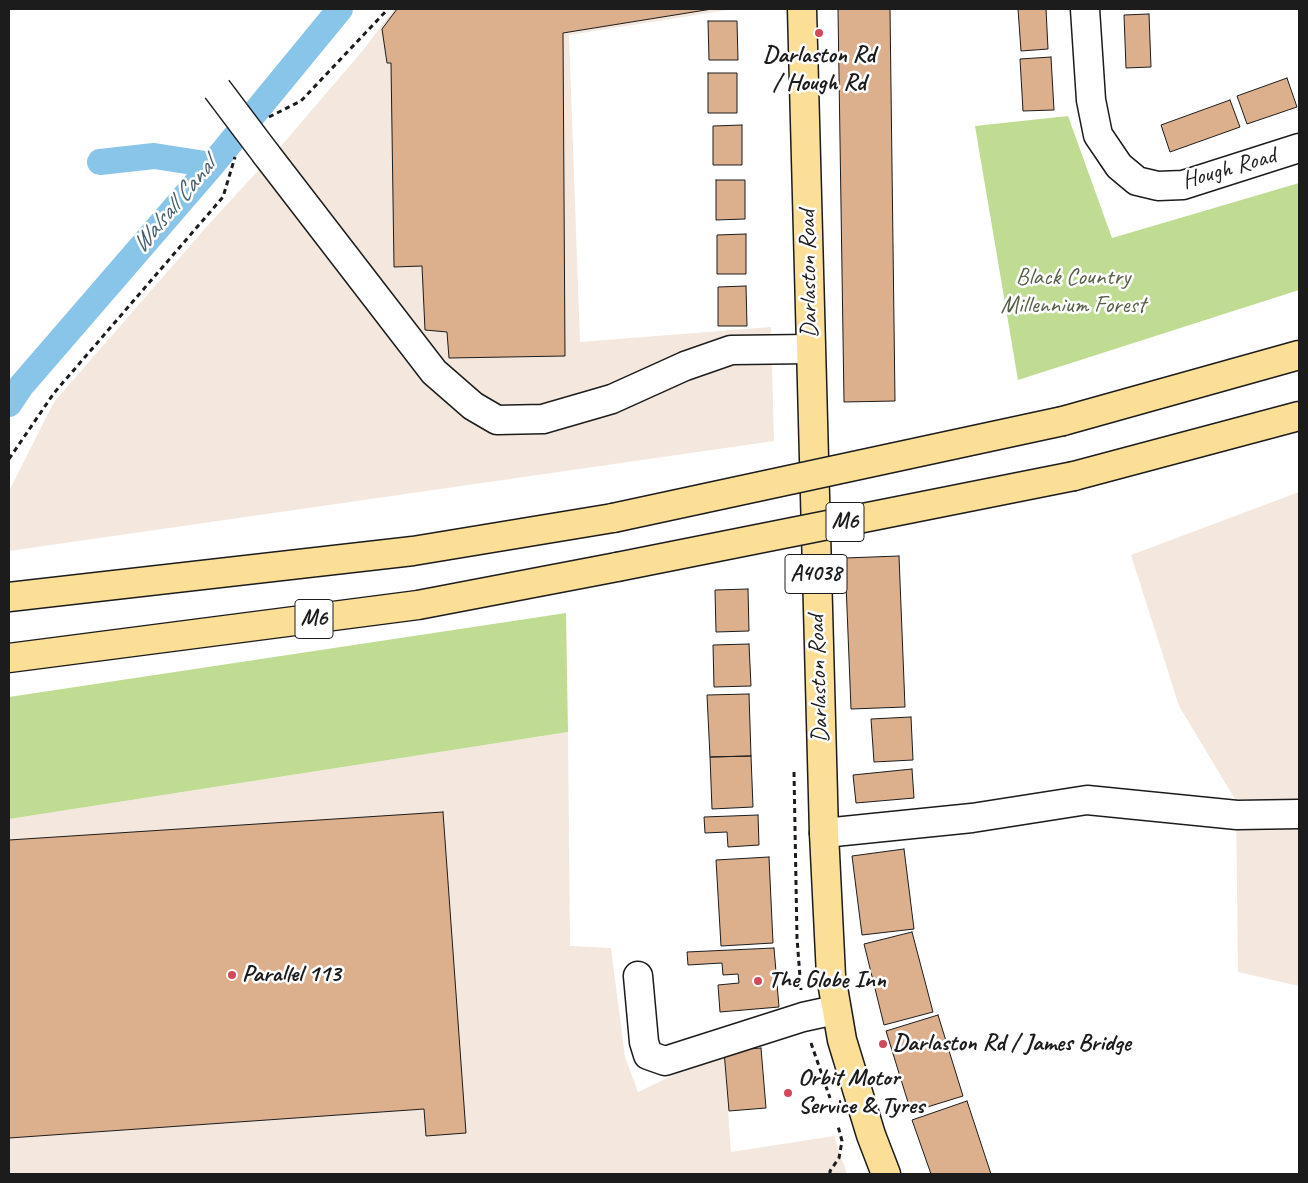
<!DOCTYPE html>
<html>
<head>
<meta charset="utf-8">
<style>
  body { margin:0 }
  #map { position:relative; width:1308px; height:1183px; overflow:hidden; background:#fff; font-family:Caveat,sans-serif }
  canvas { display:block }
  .frame { position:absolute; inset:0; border:10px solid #1c1c1c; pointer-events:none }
</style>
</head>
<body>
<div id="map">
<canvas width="1308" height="1183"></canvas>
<div class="frame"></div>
</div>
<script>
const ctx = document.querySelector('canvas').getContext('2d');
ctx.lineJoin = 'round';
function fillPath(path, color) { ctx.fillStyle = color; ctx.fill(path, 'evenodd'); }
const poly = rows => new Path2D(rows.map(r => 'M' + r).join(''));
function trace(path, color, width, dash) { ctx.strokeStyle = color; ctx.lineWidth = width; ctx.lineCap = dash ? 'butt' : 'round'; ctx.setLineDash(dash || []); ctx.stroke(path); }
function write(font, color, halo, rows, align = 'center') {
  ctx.font = font + ' Caveat,sans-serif'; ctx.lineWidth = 5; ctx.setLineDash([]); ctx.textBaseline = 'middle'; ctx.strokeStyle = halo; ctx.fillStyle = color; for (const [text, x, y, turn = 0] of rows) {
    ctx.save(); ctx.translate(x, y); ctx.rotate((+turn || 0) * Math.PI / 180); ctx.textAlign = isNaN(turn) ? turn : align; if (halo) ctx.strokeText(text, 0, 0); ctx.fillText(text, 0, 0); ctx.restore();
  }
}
fillPath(poly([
  [394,9,734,9,569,35,580,342,771,327,774,441,9,551,9,491,54,402,209,224,287,139,364,49],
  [1299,492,1299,986,1238,972,1236,801,1179,706,1131,555],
  [568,732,570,946,611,948,625,1057,638,1092,724,1051,731,1152,834,1136,847,1174,9,1174,9,819]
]), '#f4e7dd');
fillPath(poly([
  [1068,116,1112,238,1299,183,1299,290,1018,380,975,126],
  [566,613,568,732,9,819,9,697]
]), '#c0dc93');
trace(poly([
  [100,162,154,156,212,165],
  [9,404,21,386,212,165,340,9]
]), '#89c4e9', 26);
const building = poly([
  [397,9,712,9,563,33,565,356,449,358,447,332,425,330,422,266,394,267,391,63,387,63,382,29,397,9],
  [838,9,890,9,895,401,844,402,838,9],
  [1018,9,1046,9,1048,49,1021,51,1018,9],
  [1149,14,1151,67,1126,68,1124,15,1149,14],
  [708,21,737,21,738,60,709,60,708,21],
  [1051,57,1054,110,1023,111,1020,59,1051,57],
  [708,73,737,73,737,113,708,113,708,73],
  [1287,78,1297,107,1247,124,1237,96,1287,78],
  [1230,100,1240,127,1170,152,1161,125,1230,100],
  [742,125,742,165,713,165,713,126,742,125],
  [716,180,745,180,745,219,716,220,716,180],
  [746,234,746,274,717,274,717,235,746,234],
  [746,286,747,326,718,326,718,287,746,286],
  [899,556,905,707,851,709,845,558,899,556],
  [748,589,749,631,716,632,715,590,748,589],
  [749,644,751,686,714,687,713,645,749,644],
  [749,694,751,756,710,757,707,695,749,694],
  [911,717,913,760,874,762,871,719,911,717],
  [751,756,753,807,712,809,710,757,751,756],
  [912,769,914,798,856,803,853,775,912,769],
  [443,812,466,1133,426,1136,424,1109,9,1138,9,840,443,812],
  [758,815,759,845,728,847,727,832,705,833,704,817,758,815],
  [904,849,914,929,862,935,852,856,904,849],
  [769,857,773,943,721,946,716,860,769,857],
  [912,932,933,1012,884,1025,864,944,912,932],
  [774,948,779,1007,720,1012,718,985,739,983,738,974,723,975,722,963,688,965,687,952,774,948],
  [938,1015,963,1096,911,1112,886,1031,938,1015],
  [761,1048,766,1108,729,1111,724,1051,761,1048],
  [967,1101,991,1174,931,1174,912,1120,967,1101]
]);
fillPath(building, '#dcaf8d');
trace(building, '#1c1c1c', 1);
const minor = poly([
  [1085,9,1091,100,1098,135,1119,166,1137,181,1158,186,1183,185,1299,148],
  [266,154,434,372,473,406,497,420,543,419,612,399,685,366,731,350,810,349],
  [824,833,972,818,1087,800,1237,815,1299,814],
  [638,976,644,1042,648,1055,665,1061,803,1017,835,1010]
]);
const major = poly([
  [802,9,824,833,831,976,842,1040,871,1135,886,1174]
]);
const highway = poly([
  [1063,421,1299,355],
  [1074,476,1299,416],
  [9,597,413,551,613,518],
  [9,658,418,605,617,567]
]);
trace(minor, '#1c1c1c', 31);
trace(major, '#1c1c1c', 31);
trace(highway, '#1c1c1c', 31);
trace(poly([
  [269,117,301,101,388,9],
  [9,459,54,393,223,197,235,157],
  [794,772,797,938,801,990],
  [811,1043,830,1098],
  [830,1174,830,1171,839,1158,842,1141,838,1126]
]), '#1c1c1c', 3, [5, 4]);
trace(minor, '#fff', 28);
trace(major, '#fbdf96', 28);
trace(highway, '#fbdf96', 28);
const minorBridge = poly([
  [217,89,266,154]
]);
const highwayBridge = poly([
  [613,518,1063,421],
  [617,567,1074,476]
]);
trace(minorBridge, '#1c1c1c', 31, []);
trace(highwayBridge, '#1c1c1c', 31, []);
trace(minorBridge, '#fff', 28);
trace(highwayBridge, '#fbdf96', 28);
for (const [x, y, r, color] of [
  [819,33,5,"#d1495b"],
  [232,975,5,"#d1495b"],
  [758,981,5,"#d1495b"],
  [883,1044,5,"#d1495b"],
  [788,1093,5,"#d1495b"]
]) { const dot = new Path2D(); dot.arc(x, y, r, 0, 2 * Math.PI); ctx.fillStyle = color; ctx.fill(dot); trace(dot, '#fff', 2); }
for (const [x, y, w] of [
  [845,522,38],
  [816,574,62],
  [314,619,38]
]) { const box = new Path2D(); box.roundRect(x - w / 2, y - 19.5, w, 39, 4); ctx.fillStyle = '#fff'; ctx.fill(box); trace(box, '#1c1c1c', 1); }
write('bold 22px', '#1c1c1c', null, [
  ["M6",845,522],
  ["A4038",816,574],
  ["M6",314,619]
]);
write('bold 24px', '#1c1c1c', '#fff', [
  ["Darlaston Rd",819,56,"center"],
  ["/ Hough Rd",819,84,"center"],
  ["Parallel 113",242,975],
  ["The Globe Inn",768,981],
  ["Darlaston Rd / James Bridge",893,1044],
  ["Orbit Motor",798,1079],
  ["Service & Tyres",798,1107]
], 'left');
write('24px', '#1c1c1c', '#fff', [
  ["Hough Road",1229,169,-16],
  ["Darlaston Road",809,274,-91],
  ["Darlaston Road",819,679,-92]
]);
write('24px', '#555f46', '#fff', [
  ["Black Country",1073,278],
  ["Millennium Forest",1073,306]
]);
write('italic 25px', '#485f6e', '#fff', [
  ["Walsall Canal",174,206,-50]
]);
</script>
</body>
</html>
